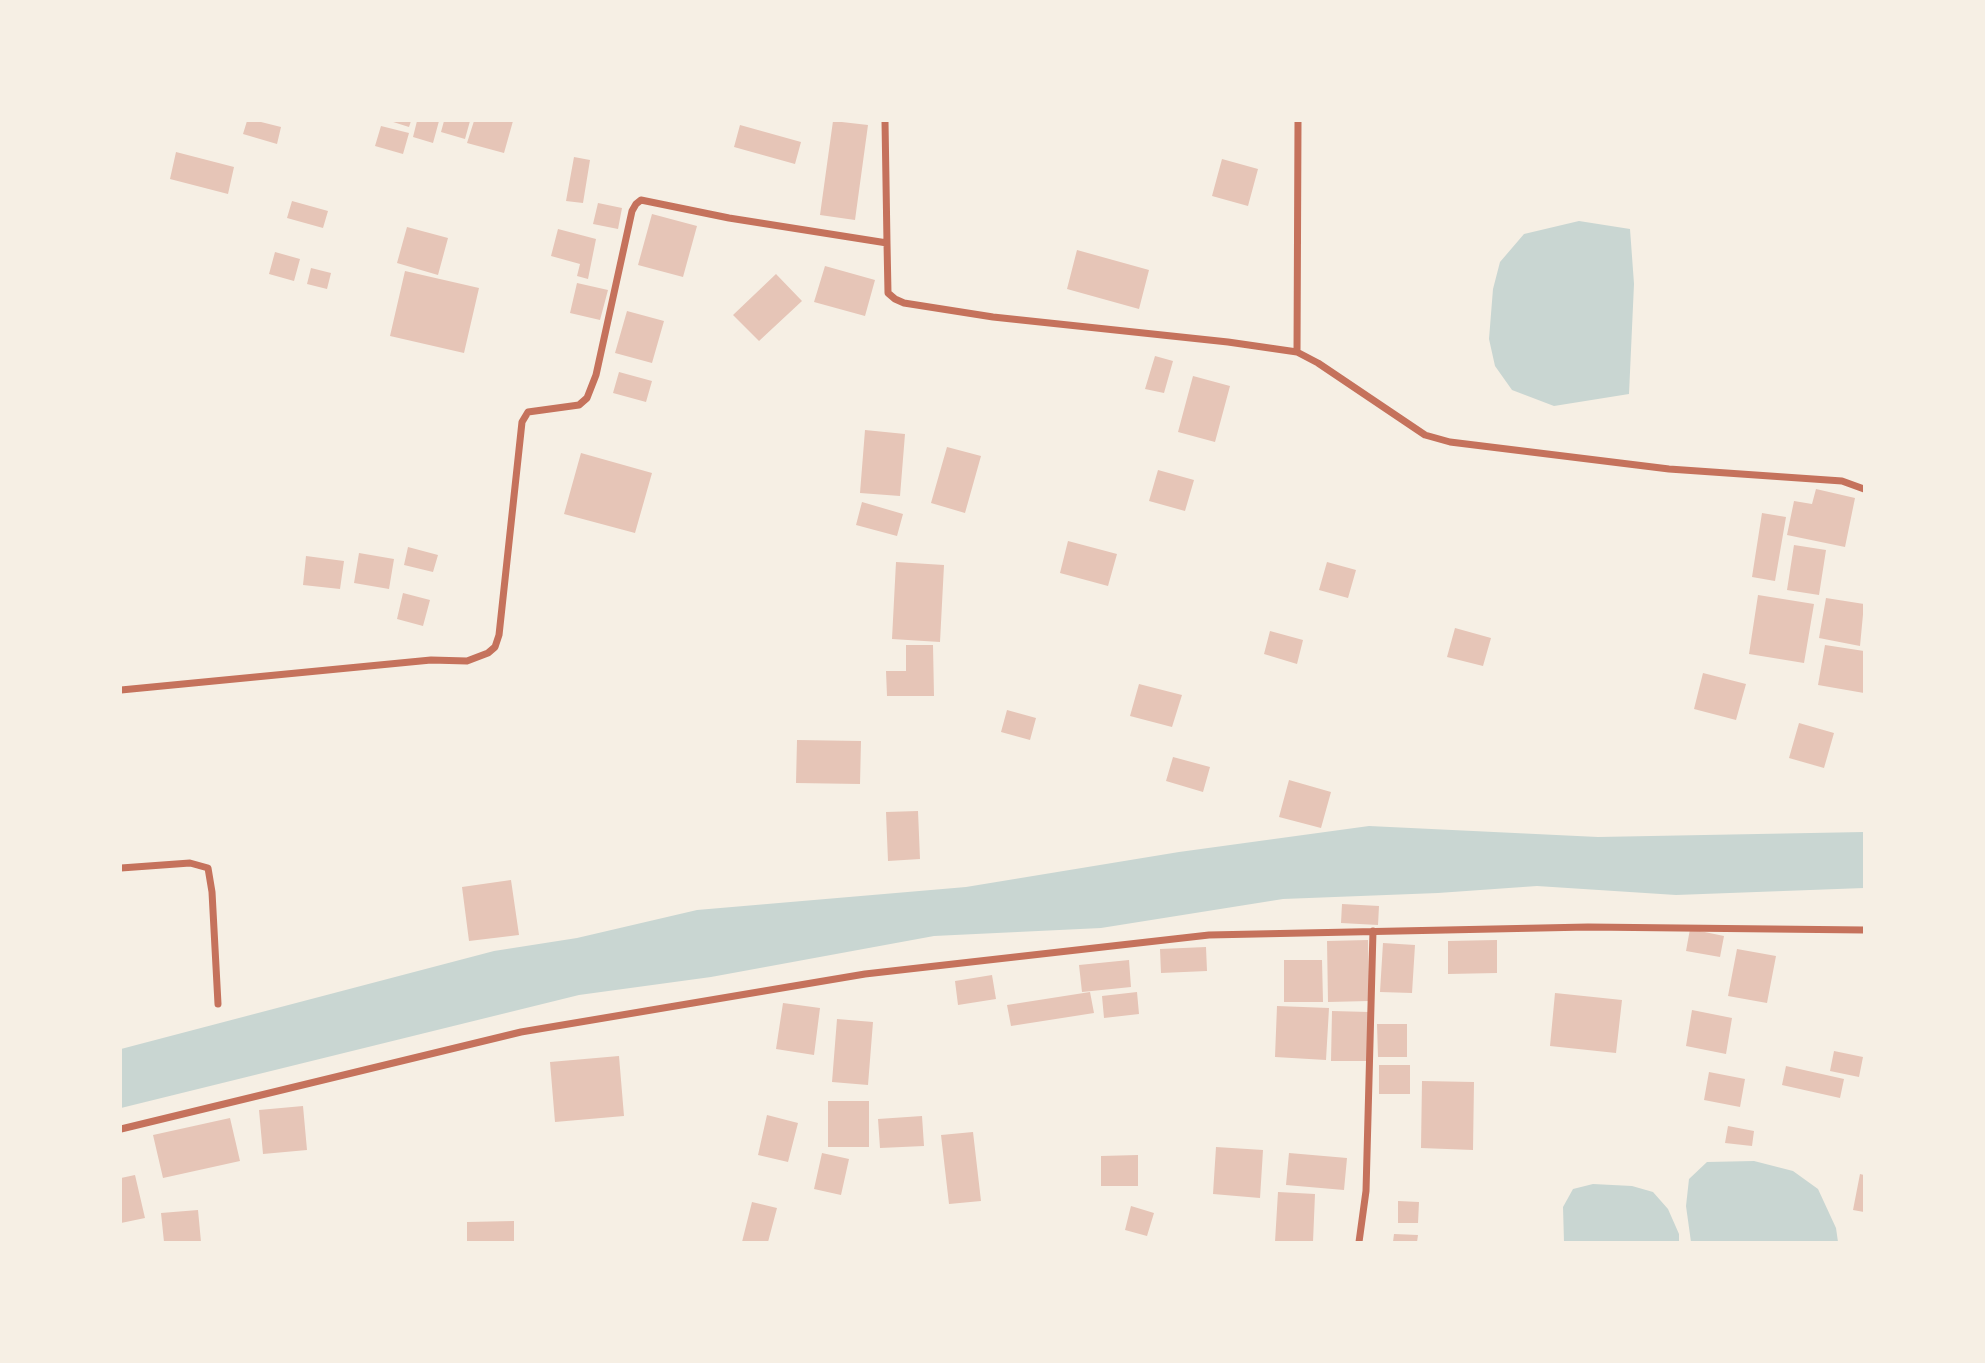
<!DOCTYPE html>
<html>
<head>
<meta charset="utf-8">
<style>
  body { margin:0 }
  #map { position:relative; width:1985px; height:1363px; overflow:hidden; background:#f6efe4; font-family:Roboto,sans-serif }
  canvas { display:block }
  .frame { position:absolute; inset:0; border:122px solid #f6efe4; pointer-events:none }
</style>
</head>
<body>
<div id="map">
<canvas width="1985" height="1363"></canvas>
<div class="frame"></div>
</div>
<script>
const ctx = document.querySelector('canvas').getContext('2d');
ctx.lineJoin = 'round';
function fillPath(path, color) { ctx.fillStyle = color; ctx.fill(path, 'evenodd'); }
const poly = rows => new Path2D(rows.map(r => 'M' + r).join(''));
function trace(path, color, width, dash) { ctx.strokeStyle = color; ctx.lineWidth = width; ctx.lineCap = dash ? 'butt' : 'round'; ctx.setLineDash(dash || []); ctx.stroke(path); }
fillPath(poly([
  [1579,221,1630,229,1634,284,1629,394,1554,406,1512,390,1495,366,1489,339,1493,289,1500,262,1524,234],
  [1369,826,1598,837,1864,832,1864,888,1676,895,1537,886,1438,893,1283,899,1101,928,934,936,711,977,579,995,121,1108,121,1049,494,951,577,938,697,910,966,887,1179,852],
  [1754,1161,1793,1171,1818,1189,1836,1228,1838,1242,1691,1242,1686,1206,1689,1179,1707,1162],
  [1593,1184,1632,1186,1653,1192,1668,1209,1679,1234,1679,1242,1564,1242,1563,1207,1573,1189]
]), '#c9d6d2');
fillPath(poly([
  [247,121,257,121,281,127,277,144,243,134],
  [390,121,411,121,409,127],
  [417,121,439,121,433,143,413,137],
  [444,121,470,121,465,139,441,132],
  [474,121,513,121,504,153,467,143],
  [833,121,868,125,855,220,820,215],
  [740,125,801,142,795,164,734,147],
  [381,126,409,133,403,154,375,146],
  [176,152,234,167,228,194,170,179],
  [574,157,590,160,583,203,566,201],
  [1222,159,1258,169,1248,206,1212,196],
  [292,201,328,211,323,228,287,218],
  [598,203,622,208,618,229,593,224],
  [652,214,697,226,683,277,638,265],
  [407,227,448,238,438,275,397,263],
  [558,229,596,239,588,279,577,276,580,264,551,256],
  [1077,250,1149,270,1139,309,1067,289],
  [275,252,300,259,294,281,269,274],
  [825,266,875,280,865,316,814,302],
  [311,268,331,273,327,289,307,284],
  [405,271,479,288,464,353,390,336],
  [776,274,802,301,759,341,733,315],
  [577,283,608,290,600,320,570,313],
  [627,311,664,321,652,363,615,353],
  [1155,356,1173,361,1164,393,1145,389],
  [619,372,652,381,646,402,613,393],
  [1193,376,1230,386,1215,442,1178,432],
  [865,430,905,434,900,496,860,493],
  [947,447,981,456,965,513,931,503],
  [581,453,652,473,635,533,564,514],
  [1158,470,1194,480,1185,511,1149,501],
  [1816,489,1855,498,1845,547,1787,535,1794,501,1812,504],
  [862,502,903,514,897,536,856,525],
  [1762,513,1786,517,1775,581,1752,577],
  [1068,541,1117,554,1108,586,1060,573],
  [1794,545,1826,550,1819,595,1787,590],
  [408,547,438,555,433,572,404,565],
  [359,553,394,559,389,589,354,583],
  [306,556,344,561,340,589,303,585],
  [896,562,944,565,940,642,892,639],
  [1327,562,1356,570,1348,598,1319,590],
  [403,593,430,600,423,626,397,619],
  [1758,595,1814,604,1804,663,1749,654],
  [1826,598,1864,604,1860,646,1819,638],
  [1455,628,1491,638,1483,666,1447,657],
  [1270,631,1303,640,1297,664,1264,654],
  [906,645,933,645,934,696,887,696,886,671,906,671],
  [1825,645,1864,651,1864,693,1818,685],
  [1703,673,1746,684,1736,720,1694,709],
  [1139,684,1182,695,1172,727,1130,716],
  [1007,710,1036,718,1030,740,1001,732],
  [1799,723,1834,733,1824,768,1789,758],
  [797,740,861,741,860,784,796,783],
  [1173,757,1210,767,1203,792,1166,781],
  [1289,780,1331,792,1321,828,1279,817],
  [918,811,920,859,888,861,886,812],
  [511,880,519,935,469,941,462,887],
  [1342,904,1379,906,1378,925,1341,923],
  [1690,929,1724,936,1720,957,1686,951],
  [1368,940,1369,1001,1328,1002,1327,941],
  [1497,940,1497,973,1448,974,1448,941],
  [1383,943,1415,945,1412,993,1380,992],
  [1206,947,1207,971,1161,973,1160,949],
  [1737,949,1776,956,1767,1003,1728,996],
  [1129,960,1131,987,1082,992,1079,965],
  [1284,960,1322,960,1323,1002,1284,1002],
  [992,975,996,999,958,1005,955,981],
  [1090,992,1094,1013,1011,1026,1007,1005],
  [1137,992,1139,1014,1104,1018,1102,996],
  [1555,993,1622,1000,1616,1053,1550,1046],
  [783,1003,820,1008,814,1055,776,1049],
  [1277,1006,1329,1008,1326,1060,1275,1057],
  [1692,1010,1732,1018,1726,1054,1686,1046],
  [1332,1011,1369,1012,1368,1061,1331,1061],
  [837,1019,873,1022,868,1085,832,1082],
  [1377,1024,1407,1024,1407,1057,1378,1057],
  [1834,1051,1863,1057,1859,1077,1830,1071],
  [619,1056,624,1116,555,1122,550,1062],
  [1379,1065,1410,1065,1410,1094,1379,1094],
  [1786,1066,1844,1079,1840,1098,1782,1085],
  [1709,1072,1745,1079,1740,1107,1704,1100],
  [1422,1081,1474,1082,1473,1150,1421,1148],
  [828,1101,869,1101,869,1147,828,1147],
  [303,1106,307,1150,263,1154,259,1110],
  [767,1115,798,1123,788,1162,758,1155],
  [922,1116,924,1146,880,1148,878,1119],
  [230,1118,240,1161,163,1178,153,1135],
  [1728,1126,1754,1131,1752,1146,1725,1143],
  [973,1132,981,1201,949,1204,941,1135],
  [1216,1147,1263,1150,1260,1198,1213,1194],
  [822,1153,849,1159,841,1195,814,1189],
  [1289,1153,1347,1158,1344,1190,1286,1185],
  [1138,1155,1138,1186,1101,1186,1101,1156],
  [1860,1174,1864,1175,1864,1212,1853,1210],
  [135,1175,145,1218,121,1223,121,1178],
  [1278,1192,1315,1194,1313,1242,1275,1242],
  [1398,1201,1419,1202,1418,1223,1398,1223],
  [752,1202,777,1208,768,1242,742,1242],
  [1131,1206,1154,1213,1147,1236,1125,1230],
  [198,1210,201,1242,164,1242,161,1213],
  [514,1221,514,1242,467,1242,467,1222],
  [1394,1234,1418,1235,1417,1242,1393,1242]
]), '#e6c5b7');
trace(poly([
  [887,243,888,293,895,299,904,303,993,317,1228,342,1297,352,1318,363,1425,435,1450,442,1669,469,1842,481,1864,489],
  [1297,352,1298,121],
  [121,690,431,660,467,661,488,653,495,647,499,635,522,422,528,412,579,405,587,398,596,375,632,211,636,204,641,200,729,218,887,243,885,121],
  [121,868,190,863,208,868,212,892,218,1004],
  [121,1129,521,1032,865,974,1209,935,1588,927,1864,930],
  [1359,1242,1366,1191,1373,931]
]), '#c5725c', 7);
</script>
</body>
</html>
